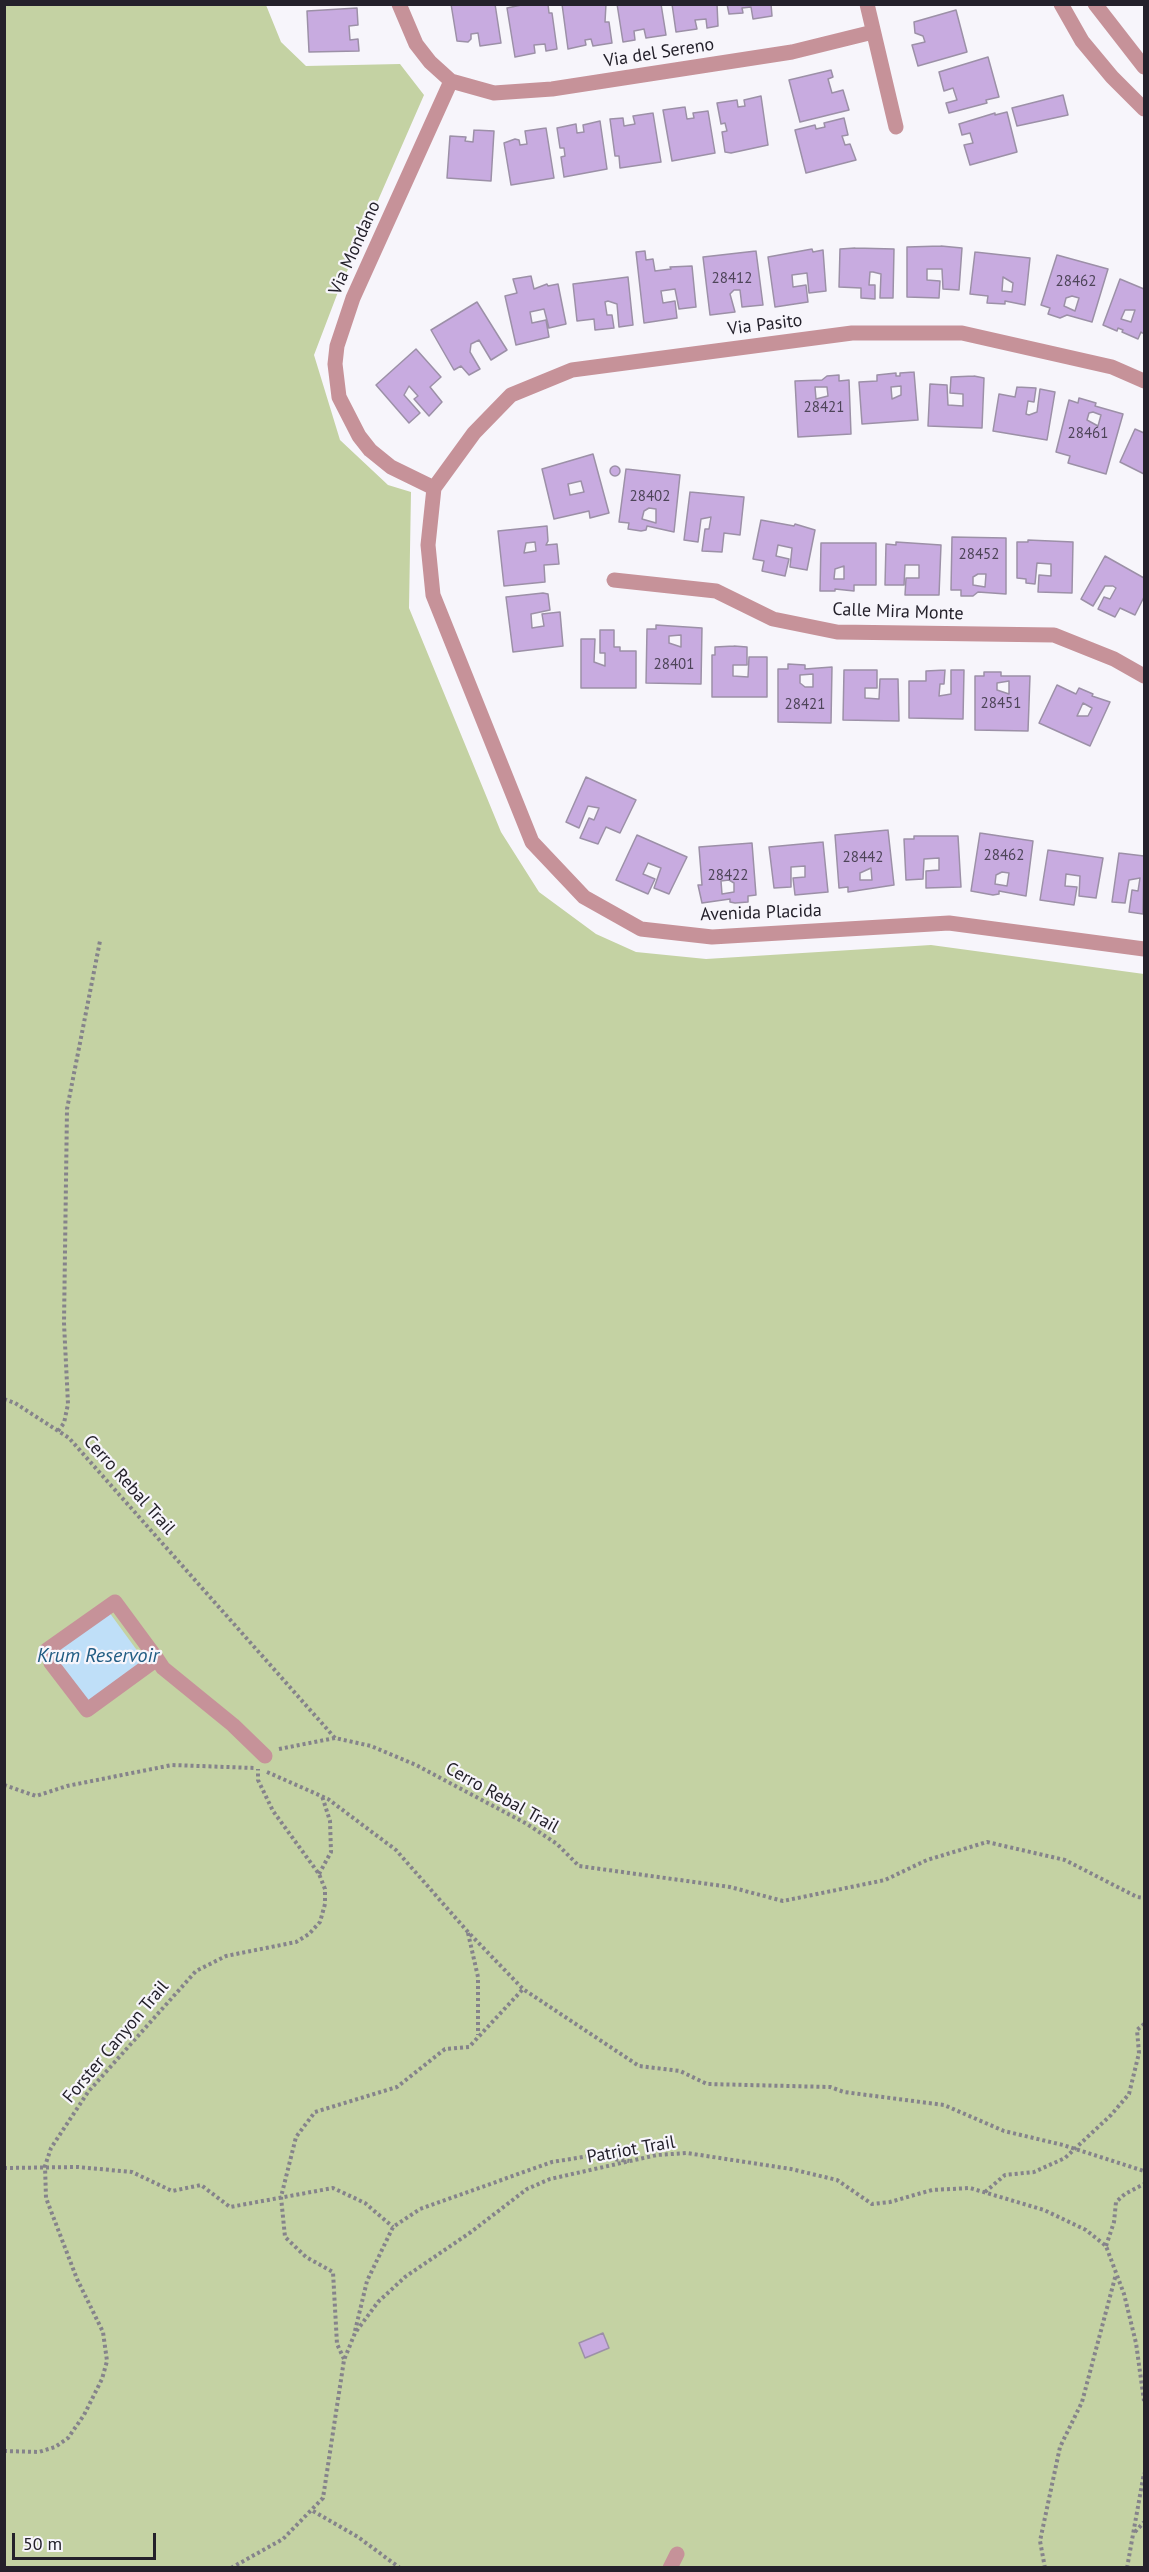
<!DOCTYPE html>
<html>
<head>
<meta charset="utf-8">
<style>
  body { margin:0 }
  #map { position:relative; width:1149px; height:2572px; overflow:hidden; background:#f7f5fb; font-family:"PT Sans",sans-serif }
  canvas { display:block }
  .frame { position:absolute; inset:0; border:6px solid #24212b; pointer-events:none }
  .scale { position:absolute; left:12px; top:2533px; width:144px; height:27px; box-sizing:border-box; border:3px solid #24212b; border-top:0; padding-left:8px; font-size:18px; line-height:21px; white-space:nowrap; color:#24212b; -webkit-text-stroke:4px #f7f5fb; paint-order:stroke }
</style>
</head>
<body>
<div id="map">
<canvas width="1149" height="2572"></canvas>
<div class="frame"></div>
<div class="scale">50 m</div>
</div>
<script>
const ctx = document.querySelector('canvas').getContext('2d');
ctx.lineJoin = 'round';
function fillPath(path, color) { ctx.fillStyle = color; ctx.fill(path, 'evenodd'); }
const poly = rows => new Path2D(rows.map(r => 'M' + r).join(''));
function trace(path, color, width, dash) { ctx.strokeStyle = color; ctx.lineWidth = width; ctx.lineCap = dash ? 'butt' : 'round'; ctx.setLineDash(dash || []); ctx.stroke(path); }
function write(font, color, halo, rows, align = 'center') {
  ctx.font = font + ' "PT Sans",sans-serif'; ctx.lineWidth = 4.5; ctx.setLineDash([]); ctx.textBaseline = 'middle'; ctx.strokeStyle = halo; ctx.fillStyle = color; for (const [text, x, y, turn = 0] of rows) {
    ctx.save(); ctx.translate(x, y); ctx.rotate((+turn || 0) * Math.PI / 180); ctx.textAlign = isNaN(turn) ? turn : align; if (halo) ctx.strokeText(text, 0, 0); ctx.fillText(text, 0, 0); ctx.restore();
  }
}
fillPath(poly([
  [5,5,266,5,281,42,306,66,400,64,424,95,338,292,314,355,340,440,388,485,411,492,409,608,501,832,539,892,596,934,636,952,706,959,931,945,1144,974,1144,2567,5,2568]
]), '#c4d2a3');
fillPath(poly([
  [109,1612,144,1660,88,1701,52,1653]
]), '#bfdff8');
const building = poly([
  [451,4,495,4,501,43,480,46,478,33,471,34,471,39,468,42,457,41,451,4],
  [526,4,548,4,549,13,552,13,557,49,546,51,545,44,534,45,535,53,515,57,507,8,526,4],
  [562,4,606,4,605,22,609,22,612,43,593,46,591,39,585,40,586,45,568,49,562,4],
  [617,4,661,4,666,35,646,38,644,29,634,31,635,40,623,42,617,4],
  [672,4,717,4,718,26,707,28,706,19,695,20,697,29,676,32,672,4],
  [727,4,771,4,772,16,753,19,751,7,742,8,743,13,729,14,727,4],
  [357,8,358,25,349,26,350,40,358,39,359,51,309,52,307,11,357,8],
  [956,10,967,52,918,66,912,45,925,42,923,36,915,33,914,22,956,10],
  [988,57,999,97,986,100,987,103,949,113,946,103,957,100,953,88,944,91,939,72,988,57],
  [831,70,833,77,828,79,832,93,843,90,849,110,800,122,789,80,831,70],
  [1063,95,1068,115,1017,126,1012,108,1063,95],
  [761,96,768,145,731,153,725,152,722,132,727,131,725,123,721,124,717,103,737,100,738,107,745,106,744,100,761,96],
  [685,107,687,119,694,118,693,113,708,111,715,153,672,161,663,110,685,107],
  [1007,112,1017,152,970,165,964,145,973,143,970,133,962,135,959,124,995,113,995,115,1007,112],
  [653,113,661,162,620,168,619,156,615,156,610,119,623,118,624,126,635,124,633,116,653,113],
  [844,118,848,135,842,136,845,145,850,144,856,160,806,173,795,130,815,125,816,129,825,127,824,123,844,118],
  [600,121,607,169,564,177,561,157,565,156,564,148,560,148,557,128,576,124,577,133,584,132,583,125,600,121],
  [546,128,554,178,511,185,504,143,515,139,519,140,520,145,527,144,525,131,546,128],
  [474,130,494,131,491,181,447,178,450,136,466,137,465,141,473,142,474,130],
  [941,246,962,248,959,290,943,289,942,269,927,269,927,280,940,281,939,298,907,297,907,247,941,246],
  [855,248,894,249,893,298,880,298,881,274,873,272,870,272,869,285,875,285,875,299,861,298,861,288,839,287,840,249,855,248],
  [812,249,813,252,823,250,826,291,809,293,807,273,792,275,793,287,806,285,808,302,775,307,768,257,812,249],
  [645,251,646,260,653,259,655,271,671,269,670,267,692,266,696,307,679,309,675,289,661,291,663,303,675,301,677,318,644,323,636,252,645,251],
  [756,251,763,305,742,307,740,290,734,290,730,294,735,312,710,315,703,257,756,251],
  [975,252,1030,258,1025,305,1005,301,1005,304,987,303,988,296,970,294,975,252],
  [1003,277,1013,283,1012,292,1002,291,1003,277],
  [1057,255,1108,269,1092,322,1067,315,1060,318,1048,314,1050,308,1041,305,1057,255],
  [1072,296,1079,298,1075,311,1064,306,1066,298,1072,296],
  [531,276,534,289,547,284,548,286,558,284,566,324,549,328,544,309,530,312,532,323,546,320,549,337,516,345,505,296,517,293,513,279,531,276],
  [628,277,633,325,619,327,617,304,608,301,605,302,607,315,612,315,614,328,595,330,594,319,577,321,573,284,628,277],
  [1120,279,1144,289,1144,334,1141,332,1138,339,1122,332,1123,330,1118,328,1117,331,1103,325,1120,279],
  [1125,310,1135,310,1131,322,1121,319,1125,310],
  [477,302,507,350,491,360,479,340,471,344,470,352,480,369,469,375,461,366,454,370,431,330,477,302],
  [416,349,441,377,430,387,442,402,429,416,414,399,418,396,409,386,404,395,420,413,409,423,376,385,416,349],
  [914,372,918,420,862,424,859,382,877,381,877,375,896,373,896,376,900,376,900,373,914,372],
  [901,386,901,395,892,399,891,387,901,386],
  [839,375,839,381,849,380,851,434,798,437,795,381,822,380,827,376,839,375],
  [815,387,827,387,828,396,816,399,815,387],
  [974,376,984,378,982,428,928,426,930,384,947,385,948,405,963,406,963,394,950,393,951,377,974,376],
  [1017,387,1036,388,1034,402,1028,401,1026,414,1029,415,1037,412,1040,389,1055,392,1047,440,993,431,999,394,1015,397,1017,387],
  [1079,398,1096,403,1095,406,1123,414,1106,474,1068,463,1070,456,1056,452,1069,400,1078,403,1079,398],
  [1093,412,1101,415,1098,426,1087,420,1089,413,1093,412],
  [1135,429,1144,433,1144,474,1120,462,1135,429],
  [593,454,609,513,590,518,589,511,554,519,542,469,593,454],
  [581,481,584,492,570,495,568,484,581,481],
  '610 471a5 5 0 1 1 10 0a5 5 0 1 1-10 0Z',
  [626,469,680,475,674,532,647,526,646,530,641,531,628,529,629,523,619,522,626,469],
  [649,508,656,509,656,523,642,519,644,511,649,508],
  [690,492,744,497,740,535,724,533,722,552,702,551,705,529,709,529,711,517,701,519,698,542,684,540,690,492],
  [761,520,794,526,795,524,815,530,807,570,790,567,792,548,778,545,776,556,789,559,785,576,762,571,764,561,753,559,761,520],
  [547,526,548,541,546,545,557,544,559,564,544,565,545,582,504,586,498,531,547,526],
  [535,542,536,551,524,553,526,543,535,542],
  [952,537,1006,538,1006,594,978,592,973,596,961,596,961,590,951,590,952,537],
  [978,574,986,574,985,587,973,585,973,577,978,574],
  [1028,540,1073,542,1072,593,1038,592,1039,575,1051,576,1051,564,1037,563,1035,584,1026,583,1026,579,1017,578,1017,542,1028,542,1028,540],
  [896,542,941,545,939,595,905,595,906,578,919,578,919,565,905,565,904,585,885,585,886,544,896,545,896,542],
  [821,543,876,543,876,585,854,585,854,591,835,589,835,591,820,591,821,543],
  [844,566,844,579,834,579,835,569,844,566],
  [1105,556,1144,578,1144,597,1135,615,1120,608,1115,617,1098,609,1104,597,1110,599,1116,588,1113,586,1105,586,1093,606,1081,599,1105,556],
  [543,593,548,594,550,610,531,614,532,628,544,626,542,614,560,612,563,646,513,652,506,597,543,593],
  [656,625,702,628,701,684,646,683,647,629,656,629,656,625],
  [681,635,681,647,669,643,669,636,681,635],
  [600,630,614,630,614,647,620,647,620,651,636,651,636,688,581,688,581,639,595,639,594,662,605,666,605,653,600,653,600,630],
  [734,646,747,647,747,665,733,665,733,676,748,677,749,657,767,657,767,697,712,697,712,655,715,655,715,647,734,646],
  [788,664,805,665,805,669,832,667,831,723,778,722,778,669,788,669,788,664],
  [813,674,813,687,805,687,800,683,800,675,813,674],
  [844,670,877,670,877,688,865,688,865,698,879,699,880,679,898,679,899,721,843,720,844,670],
  [945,670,944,684,940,684,939,696,951,694,951,670,964,670,963,719,909,718,909,681,926,681,926,671,945,670],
  [984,672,1001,672,1001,676,1030,676,1028,731,975,730,975,676,984,676,984,672],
  [1009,681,1009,694,997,690,997,683,1009,681],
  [1057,685,1076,694,1079,688,1093,694,1092,696,1110,702,1090,746,1039,723,1057,685],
  [1083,703,1092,708,1088,716,1077,716,1083,703],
  [586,777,636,800,620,833,606,827,598,844,580,838,589,818,594,820,599,808,588,806,579,828,566,822,586,777],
  [888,830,894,885,848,892,848,887,839,888,835,835,888,830],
  [871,868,872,880,860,880,860,873,871,868],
  [980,833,1033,841,1026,896,999,891,999,894,993,895,971,891,980,833],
  [1002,872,1009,873,1007,886,995,884,996,875,1002,872],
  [637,835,687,857,669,894,654,888,661,868,648,863,643,874,655,879,648,894,616,880,637,835],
  [914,836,958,836,961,887,926,888,926,871,939,870,939,858,924,859,923,879,906,880,904,839,914,839,914,836],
  [823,842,828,892,795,895,793,878,805,877,805,866,791,867,791,887,774,888,769,847,823,842],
  [752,843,756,895,748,896,748,902,735,903,730,902,730,899,702,903,698,885,702,885,699,847,752,843],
  [729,880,734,883,734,892,722,894,721,881,729,880],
  [1048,850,1103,858,1096,898,1079,896,1080,876,1066,874,1065,886,1077,887,1074,905,1040,900,1048,850],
  [1119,853,1144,856,1143,914,1129,912,1132,890,1138,891,1140,878,1129,880,1125,903,1112,902,1119,853],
  [603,2333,609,2348,585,2358,579,2343,603,2333]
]);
fillPath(building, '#c8abe0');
trace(building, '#9c90a7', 1.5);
trace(poly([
  [4,1399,15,1403,69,1438,335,1738,371,1746,416,1765,527,1824,557,1844,579,1866,730,1887,783,1901,885,1880,927,1860,987,1842,1065,1860,1137,1897,1144,1898],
  [58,1431,64,1423,68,1404,64,1323,67,1109,100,941],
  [279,1749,335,1738],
  [267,1772,328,1799,396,1850,468,1932,523,1989,639,2066,680,2071,707,2084,830,2087,844,2092,944,2105,1004,2131,1063,2145,1144,2171],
  [4,1785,36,1796,67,1786,172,1765,254,1768],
  [319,1874,331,1852,330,1821,322,1796],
  [468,1933,478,1977,478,2035],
  [4,2168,78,2167,132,2172,172,2191,201,2185,230,2207,333,2188,365,2203,393,2227],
  [985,2192,1005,2175,1034,2172,1065,2158,1111,2115,1129,2094,1139,2053,1137,2030,1144,2024],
  [1106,2246,1114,2222,1116,2202,1125,2194,1144,2184],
  [355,2331,367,2281,393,2227,420,2209,552,2162,589,2156,629,2161],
  [344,2359,337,2344,333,2272,306,2257,285,2237,281,2197,296,2137,315,2112,397,2087,445,2049,469,2047,523,1989],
  [4,2451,39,2452,55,2447,68,2438,84,2415,102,2379,107,2361,103,2332,77,2279,46,2198,45,2166,51,2148,88,2092,196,1971,226,1956,296,1942,309,1934,320,1922,325,1904,325,1889,319,1874,273,1811,258,1780,258,1769],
  [313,2511,358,2537,400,2568],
  [1135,2532,1144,2522],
  [231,2568,283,2539,323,2498,344,2360,355,2333,378,2302,405,2277,471,2232,527,2189,550,2179,657,2155,687,2153,791,2169,837,2180,872,2204,890,2202,932,2190,970,2188,1044,2210,1086,2230,1106,2246,1124,2294,1136,2343,1144,2401],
  [1045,2568,1040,2541,1060,2447,1082,2402,1116,2274],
  [1127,2568,1144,2473]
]), '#85838b', 4, [3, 3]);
trace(poly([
  [399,4,416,44,430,62,451,81,494,93,552,89,792,52,873,32],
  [867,4,896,127],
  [1061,4,1082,41,1112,77,1144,109],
  [1095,4,1144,67],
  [1144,381,1112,367,962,333,852,333,572,370,511,395,474,433,434,488,428,545,433,595,532,842,584,897,641,929,712,937,949,923,1144,949],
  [434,488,391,467,370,450,359,436,339,397,335,364,337,346,353,298,451,81],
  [614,580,716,591,773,619,837,632,1054,635,1114,659,1144,676],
  [157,1659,87,1710,51,1663,47,1650,115,1602,157,1659,163,1668,233,1725,265,1756],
  [670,2568,677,2554]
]), '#c69299', 15);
write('15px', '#4d4458', null, [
  ["28412",732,279],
  ["28462",1076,282],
  ["28421",824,408],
  ["28461",1088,434],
  ["28402",650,497],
  ["28452",979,555],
  ["28401",674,665],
  ["28451",1001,704],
  ["28421",805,705],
  ["28462",1004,856],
  ["28442",863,858],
  ["28422",728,876]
]);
write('18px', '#24212b', '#f7f5fb', [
  ["Via del Sereno",659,53,-9],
  ["Via Mondano",355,248,-66],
  ["Via Pasito",765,325,-7],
  ["Calle Mira Monte",898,612,2],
  ["Avenida Placida",761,913,-2],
  ["Cerro Rebal Trail",129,1485,48],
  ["Cerro Rebal Trail",502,1798,29],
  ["Forster Canyon Trail",116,2042,-50],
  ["Patriot Trail",631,2150,-10]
]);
write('italic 20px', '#215c83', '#f7f5fb', [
  ["Krum Reservoir",98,1656]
]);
</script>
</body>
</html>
